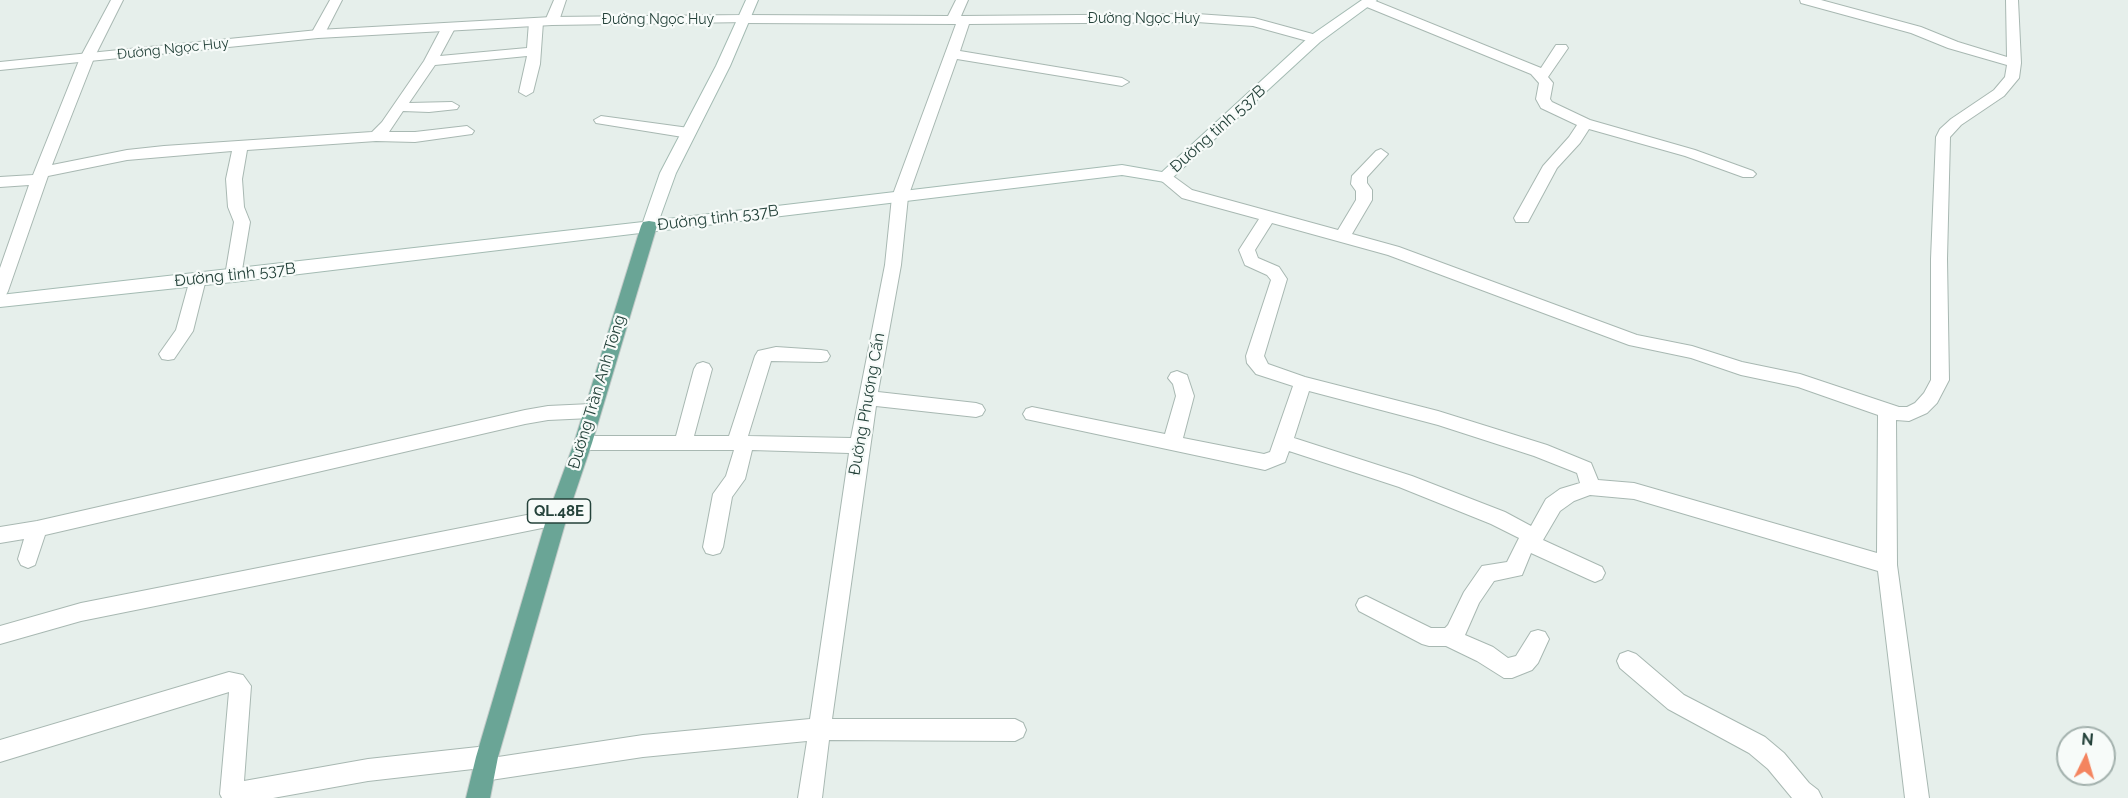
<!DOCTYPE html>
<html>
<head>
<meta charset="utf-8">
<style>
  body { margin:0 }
  #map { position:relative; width:2128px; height:798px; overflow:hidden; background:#e6efeb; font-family:Raleway,sans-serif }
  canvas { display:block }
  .north { position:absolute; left:2056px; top:726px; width:60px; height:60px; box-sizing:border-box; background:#f7fbf9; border:2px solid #a3b1ad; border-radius:50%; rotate:5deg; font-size:16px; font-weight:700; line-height:24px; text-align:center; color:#24423a }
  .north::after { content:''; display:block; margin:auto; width:21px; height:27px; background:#f4845f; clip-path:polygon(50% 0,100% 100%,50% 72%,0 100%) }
</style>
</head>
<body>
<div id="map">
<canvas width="2128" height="798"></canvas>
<div class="north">N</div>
</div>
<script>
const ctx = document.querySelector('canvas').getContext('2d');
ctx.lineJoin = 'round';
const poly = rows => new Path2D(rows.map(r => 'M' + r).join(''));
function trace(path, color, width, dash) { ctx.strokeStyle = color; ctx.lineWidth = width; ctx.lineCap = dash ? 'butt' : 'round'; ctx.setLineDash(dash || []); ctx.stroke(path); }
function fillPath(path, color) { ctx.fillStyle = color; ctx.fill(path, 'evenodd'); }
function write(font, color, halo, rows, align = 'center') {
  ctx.font = font + ' Raleway,sans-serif'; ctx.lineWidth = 4.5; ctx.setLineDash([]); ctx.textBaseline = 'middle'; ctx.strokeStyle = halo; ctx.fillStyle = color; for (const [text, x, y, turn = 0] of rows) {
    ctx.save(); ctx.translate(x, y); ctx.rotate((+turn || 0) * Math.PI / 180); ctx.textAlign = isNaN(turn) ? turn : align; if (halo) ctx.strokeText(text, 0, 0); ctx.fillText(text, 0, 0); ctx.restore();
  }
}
const minor = poly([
  [111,0,123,0,94,58,52,165,127,150,164,146,372,132,382,122,424,61,443,25,448,24,455,28,440,56,527,48,529,22,531,19,541,19,543,22,540,64,533,92,526,96,519,92,527,56,435,65,409,103,452,102,459,106,457,109,429,112,403,111,389,132,415,132,467,126,474,131,472,134,415,142,376,141,247,150,242,179,244,207,250,222,241,276,239,280,233,282,227,280,225,276,234,222,228,207,226,179,232,151,127,160,48,176,8,291,6,295,0,297,0,268,29,185,0,187,0,177,33,175,80,58,111,0],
  [330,0,342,0,323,37,313,37,311,34,330,0],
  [554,0,566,0,559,21,552,25,545,21,554,0],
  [956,0,968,0,961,16,1197,14,1254,18,1320,36,1322,39,1315,43,1253,26,1197,22,969,24,960,51,1122,78,1129,82,1122,86,957,59,908,197,901,265,878,392,976,403,982,405,985,410,982,415,976,417,876,406,832,719,1015,719,1023,723,1026,730,1023,737,1015,741,829,740,822,798,798,798,807,741,643,757,484,781,476,778,473,769,368,781,273,798,222,798,220,794,229,692,0,762,0,740,229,672,243,675,251,686,244,781,368,759,487,746,495,749,498,757,643,735,810,719,849,453,752,450,745,479,732,497,723,547,720,553,713,555,706,553,703,547,713,494,726,476,734,450,583,450,576,448,574,443,576,438,583,436,676,436,694,369,697,364,703,362,709,364,712,369,694,436,729,436,755,356,758,351,776,347,821,350,827,351,830,356,827,361,821,362,771,361,748,436,851,438,885,265,892,197,956,24,743,23,736,19,743,15,948,16,956,0],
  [1362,0,1373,0,1541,68,1556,45,1566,45,1568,48,1548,77,1553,83,1550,99,1552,102,1590,120,1695,150,1753,171,1756,174,1753,177,1743,177,1685,156,1589,129,1580,143,1557,168,1528,222,1516,222,1514,218,1543,166,1569,137,1577,125,1541,108,1536,99,1539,83,1531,74,1362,5,1362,0],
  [1800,0,1821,0,1921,27,1958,42,2007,57,2006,0,2018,0,2021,63,2019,78,2004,96,1961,125,1950,137,1947,259,1949,380,1937,403,1927,413,1909,421,1896,420,1897,565,1929,798,1905,798,1878,571,1634,499,1590,495,1574,501,1560,511,1543,540,1602,567,1605,573,1602,579,1595,582,1588,579,1531,553,1522,575,1494,581,1479,603,1465,635,1493,647,1508,658,1516,656,1531,632,1538,630,1545,632,1549,639,1538,663,1532,670,1512,678,1504,678,1477,661,1446,646,1429,646,1422,644,1359,611,1356,605,1359,599,1366,596,1431,628,1445,628,1448,625,1464,592,1482,566,1507,562,1519,538,1491,524,1399,487,1289,451,1285,462,1265,470,1026,419,1023,414,1026,409,1032,407,1165,434,1176,396,1173,384,1168,378,1171,373,1177,371,1187,375,1194,396,1183,438,1264,454,1270,452,1293,386,1256,374,1247,363,1246,356,1271,280,1267,275,1245,265,1239,250,1259,219,1182,198,1157,177,1160,174,1170,174,1192,190,1338,230,1356,200,1356,191,1351,184,1352,176,1376,151,1381,149,1388,154,1367,177,1367,183,1372,190,1372,200,1352,234,1399,247,1637,335,1692,346,1742,362,1800,374,1899,407,1907,407,1915,403,1924,393,1931,380,1931,259,1936,137,1940,129,1951,119,1994,90,2005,77,2007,65,1948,48,1911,33,1801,3,1800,0],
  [1272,223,1388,255,1629,345,1691,358,1741,375,1798,387,1878,415,1877,553,1634,483,1598,480,1591,463,1547,445,1438,411,1305,377,1268,364,1264,356,1287,279,1279,267,1258,258,1255,250,1272,223],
  [1309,391,1438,425,1534,456,1577,473,1580,483,1560,489,1546,499,1531,526,1505,512,1412,476,1294,438,1309,391],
  [601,116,689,128,696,133,689,138,596,123,594,120,601,116],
  [198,273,204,275,206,279,193,331,174,359,168,360,162,359,159,354,176,330,190,279,192,275,198,273],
  [591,404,597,406,600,411,597,416,591,418,548,420,525,424,45,535,35,565,28,568,21,565,18,559,24,539,0,543,0,527,37,521,525,410,548,406,591,404],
  [557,509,564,511,567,517,564,523,557,525,81,621,0,644,0,626,81,603,557,509],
  [1628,651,1636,654,1684,695,1765,737,1784,753,1809,783,1818,790,1822,798,1792,798,1768,769,1749,753,1668,709,1620,668,1617,661,1620,654,1628,651]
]);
const tertiary = poly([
  [743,15,748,16,750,19,748,22,552,25,318,38,0,70,0,62,318,30,552,17,743,15]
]);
const secondary = poly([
  [746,0,758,0,730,66,676,173,659,220,1122,165,1162,172,1310,36,1362,0,1377,0,1320,42,1170,180,1165,182,1122,175,233,282,0,307,0,295,643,222,660,173,716,66,746,0]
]);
const primary = poly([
  [649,221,655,222,657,226,592,443,567,517,498,757,490,798,466,798,476,757,547,517,574,443,641,226,643,222,649,221]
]);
trace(minor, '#a8b8b2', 2);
trace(tertiary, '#a8b8b2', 2);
trace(secondary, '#a4bbb3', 2);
trace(primary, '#c2cac8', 2);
fillPath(minor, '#fff');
fillPath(tertiary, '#fff');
fillPath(secondary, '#fff');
fillPath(primary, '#6aa596');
write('14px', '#24423a', '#f7fbf9', [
  ["Đường Ngọc Huy",1144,19],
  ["Đường Ngọc Huy",658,20],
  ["Đường Ngọc Huy",173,49,-6]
]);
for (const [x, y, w] of [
  [559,511,63]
]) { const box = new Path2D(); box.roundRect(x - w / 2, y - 12, w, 24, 4.5); ctx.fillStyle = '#f7fbf9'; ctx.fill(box); trace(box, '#24423a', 1.5); }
write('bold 15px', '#24423a', null, [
  ["QL.48E",559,511]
]);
write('16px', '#24423a', '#f7fbf9', [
  ["Đường tỉnh 537B",1218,129,-42],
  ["Đường tỉnh 537B",718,218,-7],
  ["Đường tỉnh 537B",235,275,-6],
  ["Đường Trần Anh Tông",597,392,-73],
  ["Đường Phương Cấn",867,404,-80]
]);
</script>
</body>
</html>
